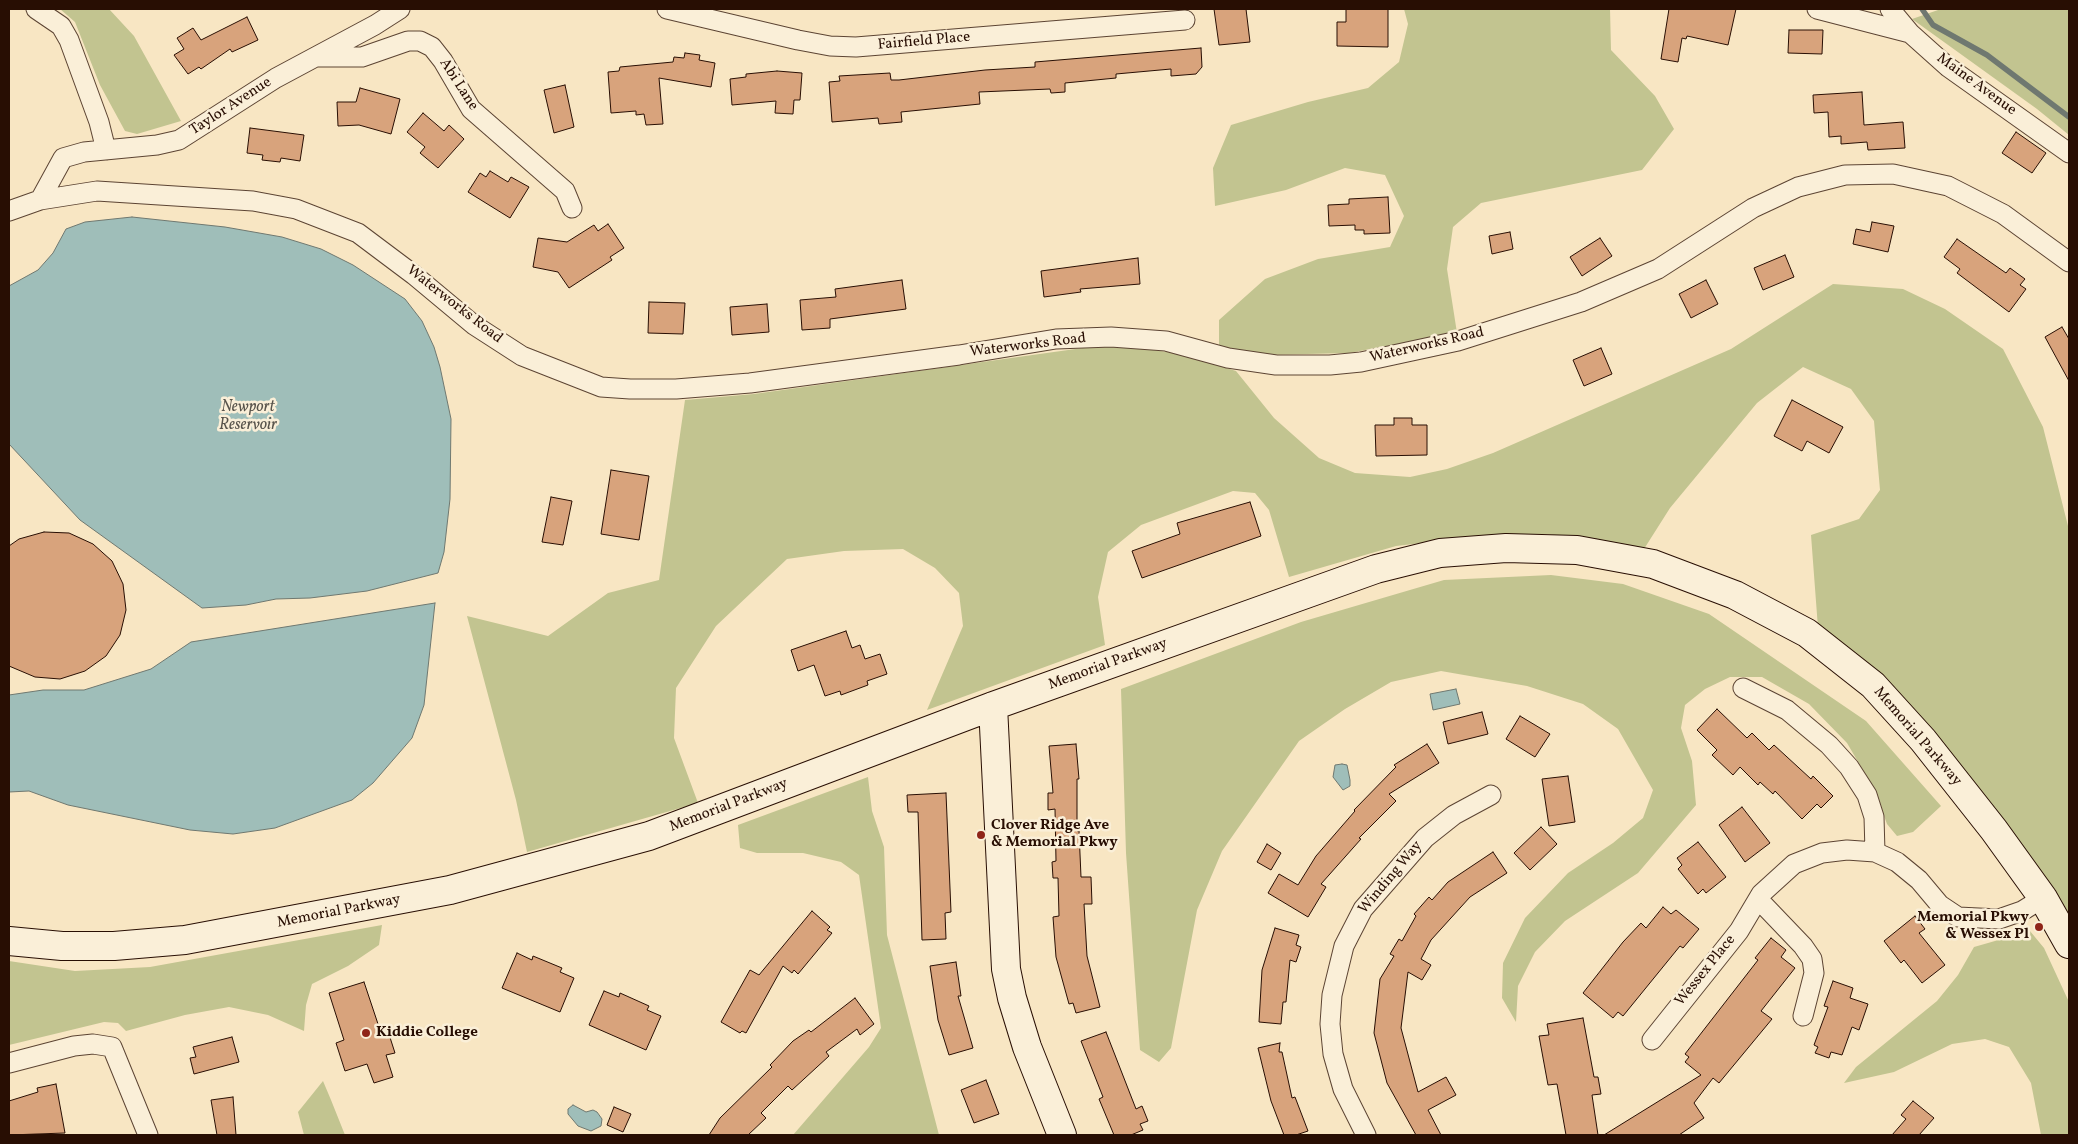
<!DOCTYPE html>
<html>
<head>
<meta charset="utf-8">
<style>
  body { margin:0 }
  #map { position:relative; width:2078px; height:1144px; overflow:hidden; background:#f8e6c3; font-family:Vollkorn,serif }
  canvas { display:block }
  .frame { position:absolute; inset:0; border:10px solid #280e03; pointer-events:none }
</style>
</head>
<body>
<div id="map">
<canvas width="2078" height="1144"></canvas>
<div class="frame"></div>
</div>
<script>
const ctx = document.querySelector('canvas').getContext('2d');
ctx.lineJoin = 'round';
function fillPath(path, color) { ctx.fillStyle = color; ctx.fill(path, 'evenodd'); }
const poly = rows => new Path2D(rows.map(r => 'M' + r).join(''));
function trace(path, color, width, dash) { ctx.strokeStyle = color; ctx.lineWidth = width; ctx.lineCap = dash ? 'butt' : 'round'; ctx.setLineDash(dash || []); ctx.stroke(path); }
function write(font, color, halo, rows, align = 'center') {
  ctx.font = font + ' Vollkorn,serif'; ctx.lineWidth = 5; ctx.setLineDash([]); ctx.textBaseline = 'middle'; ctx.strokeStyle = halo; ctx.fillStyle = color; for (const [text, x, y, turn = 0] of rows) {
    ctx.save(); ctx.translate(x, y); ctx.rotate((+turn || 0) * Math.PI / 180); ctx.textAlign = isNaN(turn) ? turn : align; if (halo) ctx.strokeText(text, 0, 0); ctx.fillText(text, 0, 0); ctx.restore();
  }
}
fillPath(poly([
  [60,9,109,9,134,36,181,121,137,134,125,131,100,85,75,22],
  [1404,9,1610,9,1611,50,1655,96,1674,129,1642,170,1481,203,1453,227,1447,269,1457,333,1349,353,1265,355,1219,348,1219,320,1265,279,1318,259,1390,247,1404,216,1385,175,1345,168,1286,190,1215,206,1213,168,1231,125,1308,102,1368,88,1399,62,1408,24],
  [1941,9,2069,9,2069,135,2037,109,1912,19],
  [1833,284,1903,289,1945,309,2003,349,2043,427,2069,530,2069,916,1954,759,1901,694,1818,628,1811,535,1859,519,1880,490,1874,421,1851,389,1803,367,1757,403,1670,508,1644,549,1547,534,1474,537,1396,546,1289,577,1269,510,1255,493,1233,491,1141,525,1108,552,1098,597,1105,645,927,710,963,626,959,593,935,568,903,549,844,551,787,559,716,626,676,688,674,738,698,803,527,852,516,800,467,616,548,636,608,593,659,580,685,400,754,394,1111,344,1181,354,1236,371,1274,418,1319,458,1355,473,1410,477,1447,469,1493,453,1731,349],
  [1551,575,1623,584,1709,614,1866,721,1941,806,1913,832,1897,836,1887,824,1874,789,1847,743,1809,704,1762,677,1730,677,1705,689,1685,705,1681,728,1692,761,1696,805,1638,873,1565,921,1535,952,1518,986,1516,1022,1502,998,1503,963,1525,918,1568,873,1613,843,1643,818,1653,790,1618,729,1583,704,1527,686,1441,671,1391,682,1345,709,1299,741,1222,851,1197,910,1171,1048,1159,1062,1140,1050,1126,853,1121,689,1301,622,1444,580],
  [868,777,872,811,884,847,887,935,939,1135,793,1135,869,1047,881,1028,859,875,841,862,803,853,757,853,740,848,738,825],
  [382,925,379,945,348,966,312,984,306,1005,304,1031,268,1015,229,1007,185,1015,126,1031,118,1023,104,1022,9,1045,9,961,75,971,150,967],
  [2030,931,2044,948,2069,1002,2069,1135,2041,1135,2031,1083,2009,1047,1985,1039,1952,1044,1894,1072,1844,1083,1856,1067,1937,1001,1958,975,1974,947],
  [323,1081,331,1100,345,1135,304,1135,298,1112]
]), '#c2c490');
const water = poly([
  [132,217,225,227,282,237,321,249,353,265,405,299,422,321,434,347,440,367,451,419,450,499,444,552,438,573,367,591,310,598,276,599,246,605,202,608,80,520,9,444,9,286,38,270,53,253,66,229,85,222,132,217],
  [435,603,424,705,412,738,373,783,352,800,275,828,233,834,190,830,68,805,29,791,9,792,9,695,43,690,84,690,151,669,191,642,435,603],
  [1456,689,1460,704,1433,710,1430,694,1456,689],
  [1342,764,1347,765,1350,780,1350,786,1343,790,1333,777,1335,765,1342,764],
  [573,1105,586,1112,593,1110,597,1112,602,1119,601,1126,591,1131,578,1126,568,1114,568,1109,573,1105]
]);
fillPath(water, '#9fbeb9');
trace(water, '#6f7870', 1);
trace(poly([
  [1922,9,1933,25,1987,55,2069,117]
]), '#6f7870', 5.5);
const building = poly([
  [1214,9,1246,9,1250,42,1219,45,1214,9],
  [1346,9,1388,9,1388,47,1337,46,1337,22,1346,22,1346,9],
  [1669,9,1736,9,1728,45,1687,36,1686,39,1682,38,1678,62,1661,59,1669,9],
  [247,17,258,40,232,52,230,49,201,69,199,67,188,74,174,55,184,49,177,38,193,28,201,40,247,17],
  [1789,30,1823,30,1822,54,1788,53,1789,30],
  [1201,48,1202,67,1196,74,1171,76,1171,69,1116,74,1116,78,1065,83,1065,92,1051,93,1050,89,979,92,980,104,901,112,902,122,879,124,878,118,832,122,829,82,840,81,839,76,890,73,891,80,899,80,985,70,1035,67,1035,62,1201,48],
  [685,53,700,55,699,60,715,63,711,87,659,78,663,124,646,125,644,114,636,115,636,111,611,113,608,72,619,71,620,67,673,62,674,57,684,58,685,53],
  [777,71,802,73,800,100,794,100,793,114,775,113,776,101,732,105,730,79,746,77,746,74,777,71],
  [565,85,574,127,554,133,544,90,565,85],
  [360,88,400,99,391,134,359,125,338,126,337,102,356,102,360,88],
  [1862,92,1864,125,1903,122,1905,148,1868,150,1867,142,1841,144,1841,136,1829,137,1828,112,1814,113,1813,95,1862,92],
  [423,113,444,131,449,125,464,139,438,168,420,153,425,147,407,132,423,113],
  [250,128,304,135,300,161,281,158,280,162,262,160,263,155,247,153,250,128],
  [2016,132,2046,153,2032,173,2002,153,2016,132],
  [490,171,508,182,511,177,529,187,510,218,468,192,480,173,486,177,490,171],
  [1388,197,1390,233,1364,234,1364,230,1355,230,1355,225,1329,226,1328,205,1349,204,1349,199,1388,197],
  [1872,222,1894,226,1888,252,1853,244,1856,229,1870,232,1872,222],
  [608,224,624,248,610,257,612,260,569,288,558,272,533,267,538,238,567,242,594,225,598,231,608,224],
  [1510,232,1513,249,1492,254,1489,236,1510,232],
  [1600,238,1612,256,1582,276,1570,257,1600,238],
  [1957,239,2006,273,2010,268,2025,279,2020,285,2026,289,2009,312,1957,273,1960,269,1944,257,1957,239],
  [1785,255,1794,277,1763,290,1754,268,1785,255],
  [1138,258,1140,284,1080,289,1081,292,1044,297,1041,271,1138,258],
  [902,280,906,309,830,319,830,328,802,330,800,300,836,297,835,289,902,280],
  [1706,280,1718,304,1691,318,1679,294,1706,280],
  [649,302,685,303,683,334,648,333,649,302],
  [767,304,769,332,732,335,730,307,767,304],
  [2062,327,2069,339,2069,381,2045,337,2062,327],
  [1601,348,1612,374,1584,386,1573,360,1601,348],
  [1792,400,1843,427,1829,453,1807,441,1802,451,1774,436,1792,400],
  [1394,418,1412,418,1412,425,1427,425,1427,455,1376,456,1375,425,1394,425,1394,418],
  [611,470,649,476,639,540,601,534,611,470],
  [551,497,572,501,563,545,542,542,551,497],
  [1250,502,1261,536,1142,578,1132,551,1180,534,1177,523,1250,502],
  [44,532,69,533,93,544,112,561,123,584,126,610,120,635,106,656,85,671,60,679,35,677,9,666,9,546,19,539,44,532],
  [846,631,852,648,860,645,865,659,880,654,887,674,867,681,868,685,841,695,840,691,825,696,814,665,798,671,791,650,846,631],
  [1717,709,1747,738,1752,733,1769,750,1774,745,1811,779,1813,776,1833,796,1821,808,1817,804,1802,819,1775,791,1773,794,1760,782,1758,785,1740,767,1733,775,1712,755,1717,750,1697,730,1717,709],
  [1482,712,1488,734,1448,744,1443,722,1482,712],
  [1520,716,1550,734,1535,757,1506,739,1520,716],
  [1076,744,1079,779,1077,779,1077,831,1079,831,1081,877,1091,877,1092,904,1084,904,1087,956,1100,1007,1076,1013,1073,1003,1069,1004,1056,957,1053,917,1059,916,1058,878,1053,878,1052,862,1056,861,1055,809,1048,810,1048,793,1053,793,1049,746,1076,744],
  [1427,744,1439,763,1389,794,1396,801,1359,838,1361,839,1321,884,1326,887,1308,917,1268,893,1279,874,1298,885,1316,856,1355,811,1354,810,1396,767,1394,765,1427,744],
  [1568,776,1575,822,1549,826,1542,779,1568,776],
  [946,793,951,912,945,913,946,939,922,940,918,812,908,812,907,795,946,793],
  [1742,807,1770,843,1745,862,1719,825,1742,807],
  [1541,827,1557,844,1530,870,1514,853,1541,827],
  [1698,842,1726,877,1706,893,1703,889,1698,894,1678,869,1682,865,1677,858,1698,842],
  [1267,844,1281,853,1271,870,1257,862,1267,844],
  [1493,852,1507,873,1470,897,1431,940,1421,959,1431,965,1422,980,1408,972,1401,1028,1418,1092,1446,1077,1456,1095,1428,1110,1441,1135,1416,1135,1387,1083,1374,1033,1380,979,1394,956,1390,954,1399,939,1402,941,1416,916,1414,914,1429,897,1432,900,1448,882,1493,852],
  [1663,907,1671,914,1676,910,1699,929,1683,948,1680,946,1623,1016,1618,1012,1613,1018,1583,993,1623,942,1641,923,1646,928,1663,907],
  [812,911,830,927,827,930,832,933,798,974,794,970,792,973,783,966,746,1033,742,1031,740,1033,721,1022,750,970,759,975,812,911],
  [1915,916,1925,929,1919,933,1945,965,1922,983,1904,960,1901,963,1884,941,1915,916],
  [1275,928,1299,935,1296,945,1301,947,1296,962,1290,960,1286,1002,1283,1002,1281,1024,1259,1022,1262,970,1275,928],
  [1771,938,1786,950,1781,957,1795,968,1761,1011,1772,1019,1719,1083,1713,1078,1694,1103,1704,1118,1679,1135,1604,1135,1701,1075,1685,1062,1689,1057,1685,1054,1758,960,1755,958,1771,938],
  [517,953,532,960,533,956,562,968,560,972,574,978,560,1012,502,988,517,953],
  [956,962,961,996,958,996,973,1048,949,1055,938,1020,930,966,956,962],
  [1833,981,1853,988,1850,998,1868,1004,1859,1030,1852,1027,1842,1055,1831,1052,1829,1058,1815,1053,1818,1047,1814,1045,1828,1007,1824,1006,1833,981],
  [364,982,379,1027,386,1025,395,1053,386,1055,393,1077,374,1083,367,1064,345,1071,336,1043,344,1040,329,993,364,982],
  [604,991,619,997,620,993,649,1006,647,1010,661,1016,646,1050,589,1025,604,991],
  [855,998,874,1024,860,1035,857,1029,826,1052,829,1056,792,1090,788,1086,761,1113,766,1118,748,1135,709,1135,720,1118,772,1067,770,1065,793,1041,809,1030,811,1032,855,998],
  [1583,1018,1594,1077,1598,1077,1601,1094,1592,1095,1598,1135,1566,1135,1557,1084,1548,1085,1539,1036,1549,1035,1547,1024,1583,1018],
  [1106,1032,1136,1109,1142,1106,1148,1121,1140,1124,1143,1130,1131,1135,1114,1135,1099,1099,1103,1097,1081,1041,1106,1032],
  [232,1037,239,1062,194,1074,190,1058,196,1057,193,1047,232,1037],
  [1280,1043,1279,1052,1282,1052,1292,1098,1295,1097,1308,1131,1296,1135,1284,1135,1271,1101,1258,1048,1280,1043],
  [986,1080,999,1114,974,1123,961,1090,986,1080],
  [56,1084,65,1133,9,1135,9,1101,38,1092,37,1088,56,1084],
  [233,1097,236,1135,217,1135,211,1100,233,1097],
  [1913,1101,1934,1118,1919,1135,1892,1135,1906,1119,1901,1115,1913,1101],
  [614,1107,631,1114,623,1132,607,1125,614,1107]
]);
fillPath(building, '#d8a37c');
trace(building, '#280e03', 1);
const street = poly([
  [36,9,61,26,69,40,99,122,106,150],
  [667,9,798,40,830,46,856,47,1185,20],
  [1817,9,1910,33],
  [1890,9,1910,33,1948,67,2069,153],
  [319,57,362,57,408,41,420,41,432,47,443,61,471,109,565,191,572,208],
  [40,200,63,158,84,152,157,145,179,140,276,78,375,25,400,9],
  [9,211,40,200,97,191,253,201,296,209,358,233,414,275,474,325,522,356,601,387,630,389,676,389,750,383,959,355,1056,339,1111,337,1166,341,1228,358,1276,365,1330,365,1361,362,1458,341,1581,302,1658,269,1753,208,1798,187,1845,175,1893,174,1948,186,2003,214,2069,262],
  [1743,688,1787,710,1829,745,1849,767,1867,795,1874,817,1875,852],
  [1758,899,1803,946,1812,959,1814,973,1803,1016],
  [1652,1040,1739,931,1761,894,1794,864,1822,853,1847,850,1875,852,1897,862,1919,880,1940,905,1958,917,1999,919,2022,911,2043,898],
  [9,1063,74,1046,93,1044,112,1047,148,1135],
  [1366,1135,1343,1089,1333,1054,1330,1024,1332,995,1344,946,1363,909,1425,838,1454,815,1491,795]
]);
const secondary = poly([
  [993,706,1006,969,1012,998,1027,1047,1062,1135],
  [9,941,62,946,114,946,185,940,450,890,649,836,993,706,1376,569,1440,553,1506,548,1577,550,1653,564,1735,595,1807,633,1873,685,1923,740,1994,830,2043,898,2069,944]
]);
trace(street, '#5c4433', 21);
trace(secondary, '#280e03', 30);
trace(street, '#faefd8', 19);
trace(secondary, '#faefd8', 28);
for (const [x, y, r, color] of [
  [981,835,5,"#8f2418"],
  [2039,927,5,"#8f2418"],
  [366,1033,5,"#8f2418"]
]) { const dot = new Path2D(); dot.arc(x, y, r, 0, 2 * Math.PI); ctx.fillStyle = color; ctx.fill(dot); trace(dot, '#faefd8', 2); }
write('15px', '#280e03', '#faefd8', [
  ["Fairfield Place",924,42,-5],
  ["Abi Lane",458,85,57],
  ["Maine Avenue",1976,85,36],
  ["Taylor Avenue",231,107,-33],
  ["Waterworks Road",454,305,38],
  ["Waterworks Road",1028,346,-7],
  ["Waterworks Road",1427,346,-13],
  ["Memorial Parkway",1108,665,-20],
  ["Memorial Parkway",1917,737,49],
  ["Memorial Parkway",729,806,-21],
  ["Winding Way",1391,878,-50],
  ["Memorial Parkway",339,912,-11],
  ["Wessex Place",1706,971,-51]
]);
write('bold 15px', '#280e03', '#faefd8', [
  ["Clover Ridge Ave",991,826],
  ["& Memorial Pkwy",991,843],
  ["Memorial Pkwy",2029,918,"right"],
  ["& Wessex Pl",2029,935,"right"],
  ["Kiddie College",376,1033]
], 'left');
write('italic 16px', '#58544c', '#faefd8', [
  ["Newport",248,408],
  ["Reservoir",248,426]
]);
</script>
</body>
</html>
